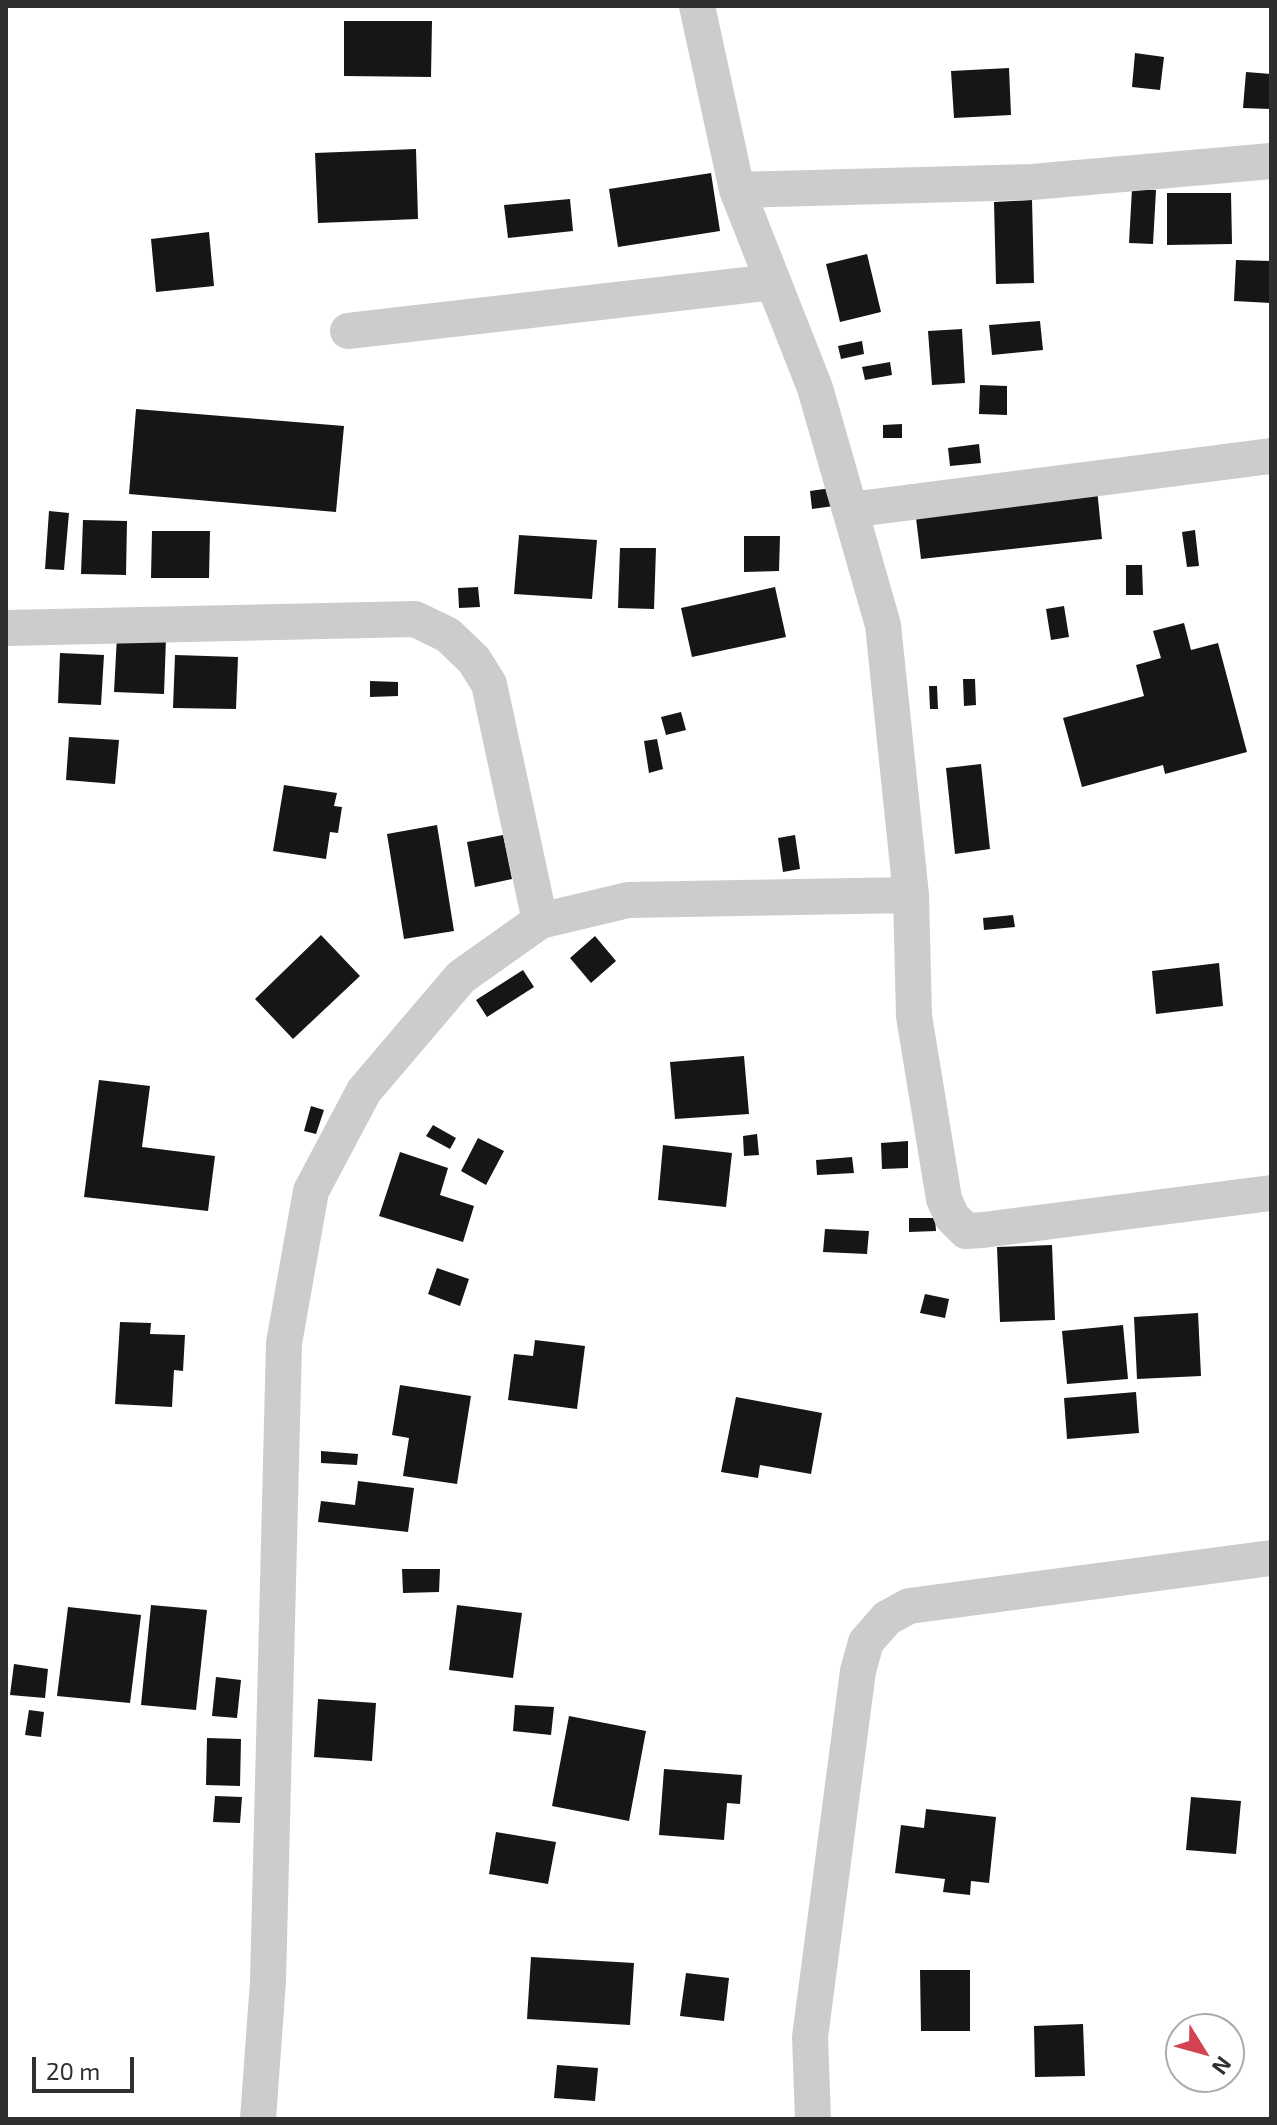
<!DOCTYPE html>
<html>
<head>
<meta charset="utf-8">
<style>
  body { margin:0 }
  #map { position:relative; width:1277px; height:2125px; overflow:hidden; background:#fff; font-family:"Exo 2",sans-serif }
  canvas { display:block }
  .frame { position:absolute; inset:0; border:8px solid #2f2f2f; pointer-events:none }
  .north { position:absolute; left:1165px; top:2013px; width:80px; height:80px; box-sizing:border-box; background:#fff; border:2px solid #acacac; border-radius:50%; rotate:127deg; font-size:22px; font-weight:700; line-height:32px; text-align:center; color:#2f2f2f }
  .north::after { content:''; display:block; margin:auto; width:28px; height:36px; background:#d44351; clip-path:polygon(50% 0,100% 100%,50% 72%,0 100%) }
  .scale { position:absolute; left:32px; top:2057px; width:102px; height:36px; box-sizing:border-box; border:4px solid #2f2f2f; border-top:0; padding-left:10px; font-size:24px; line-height:28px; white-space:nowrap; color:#2f2f2f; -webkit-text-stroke:6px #fff; paint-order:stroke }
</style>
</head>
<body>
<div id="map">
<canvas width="1277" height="2125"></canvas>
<div class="frame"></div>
<div class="north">N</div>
<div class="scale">20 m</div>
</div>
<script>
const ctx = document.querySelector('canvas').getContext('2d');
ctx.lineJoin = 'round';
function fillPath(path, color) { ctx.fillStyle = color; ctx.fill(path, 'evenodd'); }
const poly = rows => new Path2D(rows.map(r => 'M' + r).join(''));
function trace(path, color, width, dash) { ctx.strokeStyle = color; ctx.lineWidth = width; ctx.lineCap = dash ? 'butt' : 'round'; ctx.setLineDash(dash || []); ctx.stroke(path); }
fillPath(poly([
  [344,21,432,21,431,77,344,76],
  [1135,53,1164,57,1160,90,1132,87],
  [1009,68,1011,115,954,118,951,71],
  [1246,72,1271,74,1271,109,1243,108],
  [416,149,418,219,318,223,315,153],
  [711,173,720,231,618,247,609,189],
  [1132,189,1156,190,1153,244,1129,243],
  [1167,193,1231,193,1232,244,1167,245],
  [570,199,573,231,508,238,504,205],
  [1032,200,1034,283,996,284,994,202],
  [209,232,214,286,156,292,151,239],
  [867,254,881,312,840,322,826,264],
  [1236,260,1271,261,1271,303,1234,301],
  [1040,321,1043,350,992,355,989,325],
  [962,329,965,383,932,385,928,331],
  [862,341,864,354,841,359,838,346],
  [890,362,892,375,865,380,862,367],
  [980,385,1007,386,1007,415,979,414],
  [136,409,344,426,336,512,129,494],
  [902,424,902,438,883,438,883,425],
  [979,444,981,463,950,466,948,448],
  [831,488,834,506,812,509,810,491],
  [1097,489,1102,539,921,559,915,510],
  [49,511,69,513,64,570,45,569],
  [83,520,127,521,126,575,81,574],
  [1195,530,1199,566,1187,567,1182,532],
  [152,531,210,531,209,578,151,578],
  [519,535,597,540,592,599,514,594],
  [744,536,780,536,779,571,744,572],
  [620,548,656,548,654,609,618,608],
  [1126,565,1142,565,1143,595,1126,595],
  [478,587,480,607,459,608,458,588],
  [775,587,786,637,692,657,681,608],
  [1064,606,1069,637,1051,640,1046,609],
  [1184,623,1191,650,1218,643,1247,752,1165,774,1163,765,1082,787,1063,718,1144,696,1136,665,1161,658,1153,631],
  [117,636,166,638,164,694,114,692],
  [60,653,104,655,101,705,58,703],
  [175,655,238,657,236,709,173,708],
  [963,679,975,679,976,705,964,706],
  [370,681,398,682,398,696,370,697],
  [929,686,937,686,938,709,930,709],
  [681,712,686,730,666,735,661,717],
  [69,737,119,740,115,784,66,780],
  [657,739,663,769,649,773,644,741],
  [981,764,990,849,955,854,946,768],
  [284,785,337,793,334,806,342,807,338,833,330,832,326,859,273,851],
  [437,825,454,931,404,939,387,834],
  [503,835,512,879,475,887,467,842],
  [795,835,800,869,783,872,778,838],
  [1013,915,1015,927,984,930,983,918],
  [321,935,360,976,293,1039,255,999],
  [595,936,616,961,591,983,570,958],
  [1219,963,1223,1006,1156,1014,1152,971],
  [523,970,534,987,487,1017,476,1000],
  [744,1056,749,1114,675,1119,670,1062],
  [99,1080,150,1086,142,1147,215,1156,208,1211,84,1197],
  [311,1106,324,1110,316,1134,304,1131],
  [433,1125,456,1138,450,1149,426,1136],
  [757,1134,759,1155,744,1156,743,1136],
  [478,1138,504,1151,486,1185,461,1171],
  [908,1141,908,1168,882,1169,881,1143],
  [663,1145,732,1153,726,1207,658,1200],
  [400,1152,448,1168,440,1195,474,1206,463,1242,379,1216],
  [852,1157,854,1173,817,1175,816,1160],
  [909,1218,935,1218,936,1231,909,1232],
  [825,1229,869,1231,867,1254,823,1252],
  [1052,1245,1055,1320,1000,1322,997,1247],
  [437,1268,469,1279,460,1306,428,1294],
  [925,1294,949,1299,945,1318,920,1313],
  [1198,1313,1201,1376,1137,1379,1134,1317],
  [120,1322,151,1323,150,1334,185,1335,183,1371,174,1370,172,1407,115,1404],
  [1123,1325,1128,1379,1067,1384,1062,1331],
  [535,1340,585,1346,577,1409,508,1400,514,1354,533,1356],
  [400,1385,471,1396,457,1484,403,1476,409,1438,392,1435],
  [1136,1392,1139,1433,1067,1439,1064,1398],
  [736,1397,822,1413,811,1474,760,1465,758,1478,721,1472],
  [321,1451,358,1454,357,1465,321,1463],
  [358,1481,414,1488,408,1532,318,1522,321,1501,355,1505],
  [402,1569,440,1569,439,1592,403,1593],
  [151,1605,207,1610,196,1710,141,1705],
  [457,1605,522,1613,513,1678,449,1670],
  [68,1607,141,1615,130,1703,57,1696],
  [14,1664,48,1669,45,1698,10,1695],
  [216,1677,241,1680,237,1718,212,1716],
  [318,1699,376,1703,372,1761,314,1757],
  [515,1705,554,1707,551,1735,513,1731],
  [29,1710,44,1712,41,1737,25,1735],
  [569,1716,646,1731,629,1821,552,1806],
  [207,1738,241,1739,240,1786,206,1785],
  [664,1769,742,1775,740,1804,727,1803,724,1840,659,1835],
  [215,1796,242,1797,240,1823,213,1822],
  [1191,1797,1241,1801,1236,1854,1186,1850],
  [926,1809,996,1817,989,1883,971,1881,970,1895,943,1892,945,1879,895,1873,901,1825,924,1828],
  [496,1832,556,1842,548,1884,489,1874],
  [531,1957,634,1963,630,2025,527,2019],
  [920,1970,970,1970,970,2031,921,2031],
  [686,1973,729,1978,724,2021,680,2016],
  [1083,2024,1085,2076,1035,2077,1034,2026],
  [557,2065,598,2068,595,2101,554,2098]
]), '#161616');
trace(poly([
  [697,6,737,190,815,388,883,625,911,895,914,1016,944,1199,952,1217,966,1231,983,1230,1271,1193],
  [737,190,1032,182,1271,161],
  [348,331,773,282],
  [850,510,1271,456],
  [6,628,415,619,448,635,474,660,489,684,540,921],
  [258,2119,268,1981,284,1343,311,1191,364,1091,461,977,540,921,628,900,911,895],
  [813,2119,810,2037,858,1671,866,1642,887,1618,909,1606,1271,1558]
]), '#ccc', 36);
</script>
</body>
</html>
